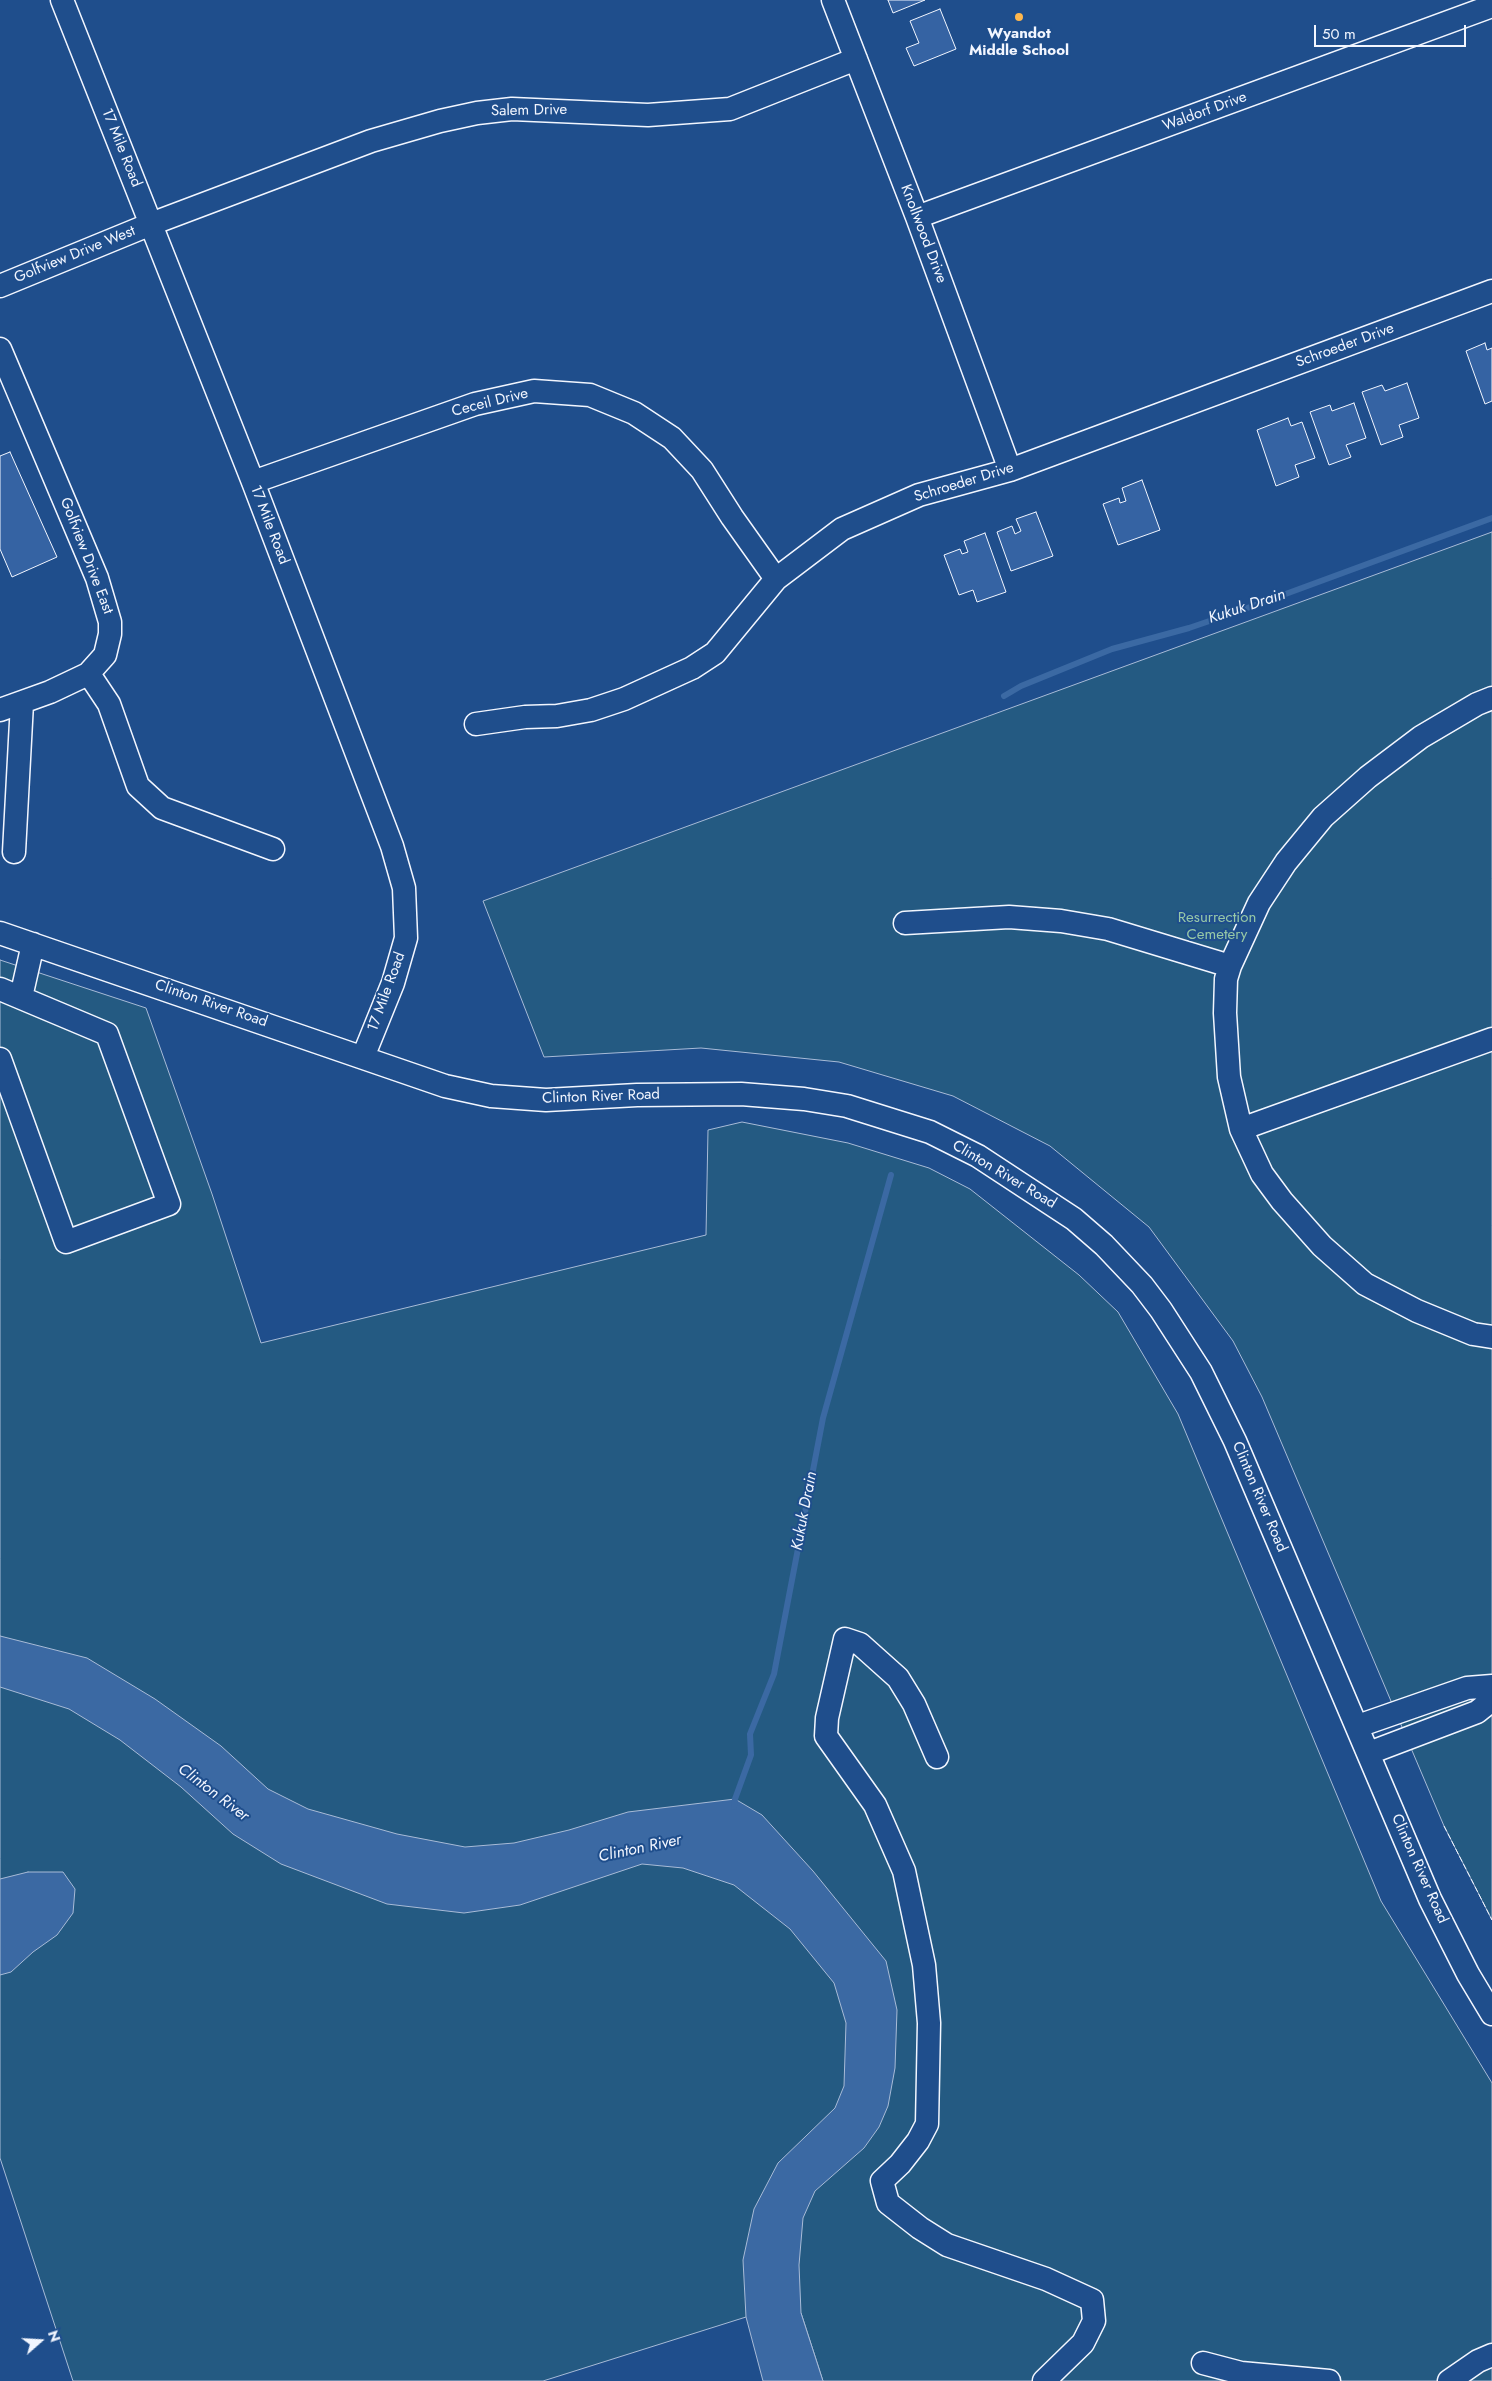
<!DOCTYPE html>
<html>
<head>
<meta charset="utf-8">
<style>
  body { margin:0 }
  #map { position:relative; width:1492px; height:2381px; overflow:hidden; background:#1f4e8c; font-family:Jost,sans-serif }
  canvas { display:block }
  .north { position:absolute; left:15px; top:2316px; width:50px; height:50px; -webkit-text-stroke:4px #1f4e8c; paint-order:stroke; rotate:71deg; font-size:14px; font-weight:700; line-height:20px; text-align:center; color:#f2f6ff }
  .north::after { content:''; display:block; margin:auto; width:18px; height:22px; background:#f2f6ff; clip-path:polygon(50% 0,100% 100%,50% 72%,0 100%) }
  .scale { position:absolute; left:1314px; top:25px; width:152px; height:22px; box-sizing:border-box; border:2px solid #f2f6ff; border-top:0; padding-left:6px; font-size:15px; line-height:18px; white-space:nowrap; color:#f2f6ff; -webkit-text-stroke:4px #1f4e8c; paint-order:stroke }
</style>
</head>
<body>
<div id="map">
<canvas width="1492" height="2381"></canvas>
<div class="north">N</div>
<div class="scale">50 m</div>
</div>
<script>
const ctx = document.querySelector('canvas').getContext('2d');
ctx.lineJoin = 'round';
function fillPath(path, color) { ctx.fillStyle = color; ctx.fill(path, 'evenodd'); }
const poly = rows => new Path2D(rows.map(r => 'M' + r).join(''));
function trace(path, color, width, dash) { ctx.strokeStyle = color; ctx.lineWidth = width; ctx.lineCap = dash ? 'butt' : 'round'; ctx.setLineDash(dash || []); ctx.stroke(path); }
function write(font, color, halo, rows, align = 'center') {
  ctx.font = font + ' Jost,sans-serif'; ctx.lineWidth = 4; ctx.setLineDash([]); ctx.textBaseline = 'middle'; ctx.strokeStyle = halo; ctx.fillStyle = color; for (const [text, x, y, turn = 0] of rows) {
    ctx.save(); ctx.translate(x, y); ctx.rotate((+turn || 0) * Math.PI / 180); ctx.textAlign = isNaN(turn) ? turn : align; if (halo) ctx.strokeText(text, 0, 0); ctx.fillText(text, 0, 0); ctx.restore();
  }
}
const green = poly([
  [1492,532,1492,1920,1444,1826,1262,1397,1233,1341,1149,1227,1050,1146,953,1096,839,1062,701,1048,544,1057,483,901,1492,532],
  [0,960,146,1008,212,1194,261,1343,706,1235,708,1130,742,1122,848,1143,929,1168,970,1189,1079,1275,1118,1312,1178,1414,1381,1901,1492,2083,1492,2381,823,2381,801,2313,746,2317,543,2381,73,2381,0,2158,0,960]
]);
fillPath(green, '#245a82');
trace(green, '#a8bbd7', 1);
const water = poly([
  [0,1636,87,1658,155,1699,221,1746,268,1789,308,1809,397,1834,465,1847,514,1843,569,1830,628,1812,735,1799,762,1815,813,1871,886,1961,897,2010,895,2068,888,2106,879,2127,864,2148,815,2191,803,2218,799,2265,801,2313,823,2381,763,2381,746,2317,743,2260,754,2209,778,2163,835,2108,844,2086,846,2023,834,1983,790,1929,734,1885,683,1868,642,1864,520,1905,464,1913,387,1904,281,1864,233,1834,181,1787,120,1740,69,1709,0,1687,0,1636],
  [28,1872,63,1872,75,1889,73,1913,57,1935,33,1952,11,1972,0,1975,0,1879,28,1872]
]);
fillPath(water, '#3b69a3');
trace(water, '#a8bbd7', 1);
trace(poly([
  [1004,696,1021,686,1112,649,1189,628,1253,606,1492,518],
  [734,1807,735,1799,751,1755,750,1734,774,1674,823,1418,891,1175]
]), '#3b69a3', 6);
const building = poly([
  [888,0,925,0,893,13,888,0],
  [940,9,956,49,914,66,906,48,919,43,910,21,940,9],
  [1485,343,1487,350,1492,348,1492,401,1485,404,1466,351,1485,343],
  [1407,383,1419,418,1399,425,1403,437,1381,445,1362,392,1382,385,1385,391,1407,383],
  [1354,403,1366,438,1346,445,1351,457,1329,465,1310,412,1330,405,1332,411,1354,403],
  [1288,418,1291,426,1302,422,1315,458,1295,465,1299,477,1276,486,1257,430,1288,418],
  [10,452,57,557,12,577,0,549,0,456,10,452],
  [1142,480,1160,530,1118,545,1103,504,1119,498,1120,503,1126,501,1122,488,1142,480],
  [1036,512,1053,556,1011,571,997,532,1012,526,1015,534,1021,531,1016,519,1036,512],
  [985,533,1006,592,977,602,973,590,959,595,944,555,960,549,962,554,968,552,964,541,985,533]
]);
fillPath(building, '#3563a3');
trace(building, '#f2f6ff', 1);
const minor = poly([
  [62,0,253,482,392,846,404,888,406,938,393,983,363,1057],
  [833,0,917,217,1010,470],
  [917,217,1492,6],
  [0,286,151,224,371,141,440,121,477,113,512,109,648,115,730,109,856,59],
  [0,349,97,578,110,622,110,634,105,655,88,674,50,692,0,710],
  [253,482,475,404,534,391,590,395,634,413,672,438,702,470,732,517,776,579],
  [89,674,109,704,138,786,162,808,273,849],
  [1492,698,1477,704,1421,737,1368,777,1323,817,1286,862,1259,903,1230,966,1226,979,1225,1013,1229,1077,1241,1129,1262,1174,1282,1201,1322,1246,1365,1284,1417,1311,1473,1334,1492,1337],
  [476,724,525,717,557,716,591,710,624,699,692,668,715,653,776,579,842,529,919,495,1010,470,1492,291],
  [14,852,22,703],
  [905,923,1009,917,1061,921,1108,929,1230,966],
  [0,933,445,1086,491,1096,546,1100,637,1095,741,1094,804,1099,847,1106,930,1132,978,1156,1074,1219,1104,1245,1142,1285,1161,1310,1201,1372,1235,1441,1430,1899,1468,1974,1492,2014],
  [0,989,107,1034,169,1204,66,1242,0,1059],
  [21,997,33,944],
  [1241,1129,1492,1039],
  [1358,1726,1467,1688,1492,1686],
  [1369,1753,1477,1712,1492,1700],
  [937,1757,914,1704,898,1678,860,1644,845,1639,827,1718,826,1736,875,1805,904,1871,924,1965,929,2023,927,2124,918,2141,900,2164,882,2181,888,2203,920,2228,947,2245,1046,2279,1092,2300,1094,2321,1083,2343,1044,2381],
  [1203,2363,1241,2373,1329,2381],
  [1449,2381,1478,2361,1492,2355]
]);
trace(minor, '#f2f6ff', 25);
trace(minor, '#1f4e8c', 22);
trace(poly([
  [1444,1826,1492,1920]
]), '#f2f6ff', 1, [6, 2.5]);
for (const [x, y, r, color] of [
  [1019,17,5,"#ffb74d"]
]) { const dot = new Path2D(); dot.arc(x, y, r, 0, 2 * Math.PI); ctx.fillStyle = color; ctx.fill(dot); trace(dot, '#1f4e8c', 2); }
write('bold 15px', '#f2f6ff', '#1f4e8c', [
  ["Wyandot",1019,34],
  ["Middle School",1019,51]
]);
write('15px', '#f2f6ff', '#1f4e8c', [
  ["Salem Drive",529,111,-1],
  ["Waldorf Drive",1205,112,-20],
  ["17 Mile Road",121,148,68],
  ["Knollwood Drive",923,234,69],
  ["Golfview Drive West",75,255,-22],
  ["Schroeder Drive",1345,346,-20],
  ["Ceceil Drive",490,403,-14],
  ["Schroeder Drive",964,483,-17],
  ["17 Mile Road",269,525,69],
  ["Golfview Drive East",86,556,69],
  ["17 Mile Road",387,992,-70],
  ["Clinton River Road",211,1004,19],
  ["Clinton River Road",601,1097,-2],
  ["Clinton River Road",1004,1175,31],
  ["Clinton River Road",1259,1497,67],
  ["Clinton River Road",1419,1869,66]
]);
write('15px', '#97c8a6', '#1f4e8c', [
  ["Resurrection",1217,918],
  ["Cemetery",1217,935]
]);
write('italic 16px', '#f2f6ff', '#1f4e8c', [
  ["Kukuk Drain",1247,607,-18],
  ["Kukuk Drain",805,1511,-79],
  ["Clinton River",213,1793,37],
  ["Clinton River",640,1849,-12]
]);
</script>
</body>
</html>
